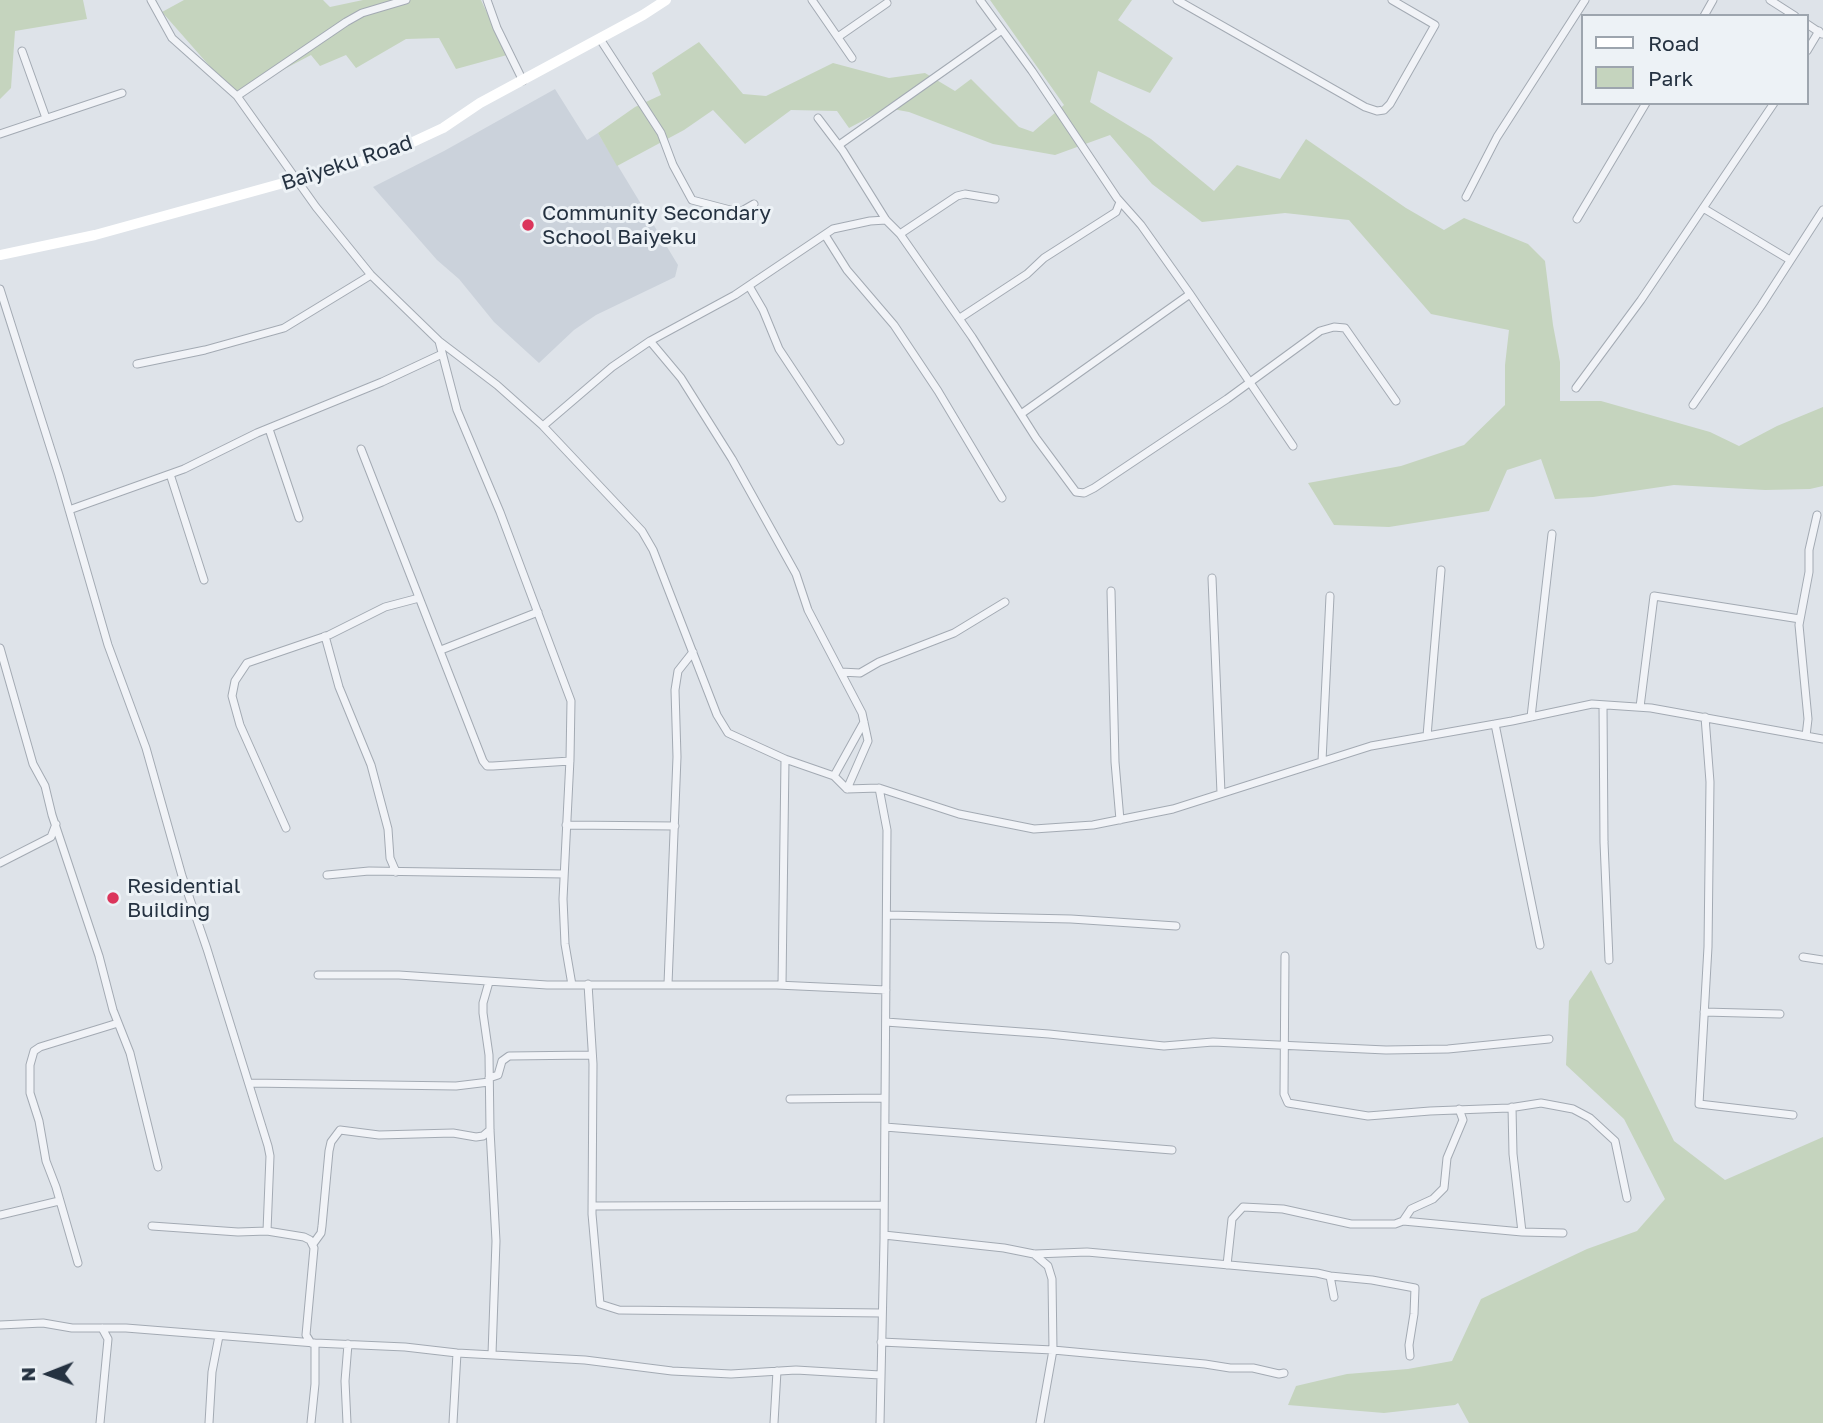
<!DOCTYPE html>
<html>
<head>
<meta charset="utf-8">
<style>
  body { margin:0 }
  #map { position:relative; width:1823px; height:1423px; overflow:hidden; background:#dee3e9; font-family:"Golos Text",sans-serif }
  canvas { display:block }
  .legend { position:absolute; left:1581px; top:14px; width:228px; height:91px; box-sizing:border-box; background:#edf2f6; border:2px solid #9da5ae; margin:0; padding:9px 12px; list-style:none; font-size:21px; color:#253241 }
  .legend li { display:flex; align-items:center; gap:14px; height:35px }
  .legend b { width:35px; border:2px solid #9da5ae }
  .north { position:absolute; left:14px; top:1339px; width:70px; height:70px; -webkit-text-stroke:5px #edf2f6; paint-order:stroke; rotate:269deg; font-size:19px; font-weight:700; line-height:28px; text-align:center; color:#253241 }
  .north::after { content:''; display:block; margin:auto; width:24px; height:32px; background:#253241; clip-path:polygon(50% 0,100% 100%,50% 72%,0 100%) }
</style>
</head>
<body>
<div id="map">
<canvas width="1823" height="1423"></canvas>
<ul class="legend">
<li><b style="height:9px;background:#fff"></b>Road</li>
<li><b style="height:19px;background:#c5d4be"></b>Park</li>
</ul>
<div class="north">N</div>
</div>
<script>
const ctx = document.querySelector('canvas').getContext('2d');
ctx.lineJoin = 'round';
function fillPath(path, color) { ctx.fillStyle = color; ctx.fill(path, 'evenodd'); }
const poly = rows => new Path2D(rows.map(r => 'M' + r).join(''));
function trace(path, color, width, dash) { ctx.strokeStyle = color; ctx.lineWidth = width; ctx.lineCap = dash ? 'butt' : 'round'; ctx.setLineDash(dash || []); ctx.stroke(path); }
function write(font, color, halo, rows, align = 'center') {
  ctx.font = font + ' "Golos Text",sans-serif'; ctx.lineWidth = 6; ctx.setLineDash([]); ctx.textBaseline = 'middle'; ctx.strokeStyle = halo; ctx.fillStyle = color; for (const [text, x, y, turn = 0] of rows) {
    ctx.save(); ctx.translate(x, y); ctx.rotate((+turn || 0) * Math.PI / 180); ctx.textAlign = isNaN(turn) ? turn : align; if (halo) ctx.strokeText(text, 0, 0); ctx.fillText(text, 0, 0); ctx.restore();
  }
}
fillPath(poly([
  [555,89,587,140,598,133,678,265,675,277,596,315,574,330,539,363,494,322,459,279,437,260,373,187,444,151]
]), '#cbd2db');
fillPath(poly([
  [0,0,83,0,87,19,15,31,11,88,0,99],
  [184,0,323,0,330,7,363,0,481,0,507,55,456,69,439,38,406,39,356,68,346,55,320,66,311,55,235,95,162,12],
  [990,0,1132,0,1118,20,1173,58,1150,93,1098,71,1090,102,1151,139,1214,191,1237,165,1280,179,1306,139,1406,208,1444,230,1464,218,1528,244,1545,261,1553,325,1560,362,1560,401,1601,401,1710,432,1739,446,1777,426,1823,407,1823,486,1810,489,1765,490,1674,485,1593,497,1555,499,1541,459,1507,470,1489,511,1389,527,1334,525,1308,483,1401,466,1464,445,1505,405,1505,365,1509,330,1431,314,1349,220,1285,213,1202,222,1152,184,1110,135,1055,155,993,144,909,112,887,108,849,128,837,111,791,110,745,144,713,110,684,130,617,166,598,133,635,107,661,95,652,73,699,42,743,94,766,96,833,63,889,78,925,73,955,91,971,79,1019,127,1033,132,1064,105],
  [1591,970,1674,1141,1725,1180,1823,1137,1823,1423,1469,1423,1458,1403,1455,1405,1384,1413,1288,1405,1296,1386,1347,1374,1408,1369,1452,1361,1481,1299,1587,1249,1637,1231,1665,1199,1624,1119,1566,1065,1569,1001]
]), '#c5d4be');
const street = poly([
  [151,0,172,38,237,96,316,207,371,275,439,341,497,385,543,426,642,531,653,550,717,715,728,733,785,759,834,776,847,789,879,788,959,814,1034,829,1093,825,1173,809,1371,746,1512,721,1592,704,1651,708,1823,739],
  [487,0,497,28,523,81],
  [812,0,852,58],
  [980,0,1032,71,1117,198,1141,225,1190,294,1293,446],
  [1177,0,1365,107,1377,111,1384,110,1390,104,1435,25,1392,0],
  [1770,0,1795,16],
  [1704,16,1713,0],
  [1807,24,1822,34],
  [838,37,887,3],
  [600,39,661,133,673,165,692,200,734,211,740,212,754,204],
  [22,51,46,118],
  [1807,51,1819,31],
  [237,96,346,22,362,13,406,0],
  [818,118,843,151,886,220,900,234,972,337,1036,438,1076,492,1084,493,1094,488,1227,399,1320,331,1334,327,1345,328,1396,401],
  [0,134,122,93],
  [839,145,1002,30],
  [1466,197,1497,137,1585,0],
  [1703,208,1790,260],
  [1577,219,1646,103],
  [900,234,957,196,965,194,995,199],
  [825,235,847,270,894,325,938,391,1002,498],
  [749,286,763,310,779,349,840,441],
  [0,289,59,475,108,645,146,748,182,876,207,949,268,1146,270,1156,267,1231],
  [960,318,1027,274,1044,258,1116,212,1120,202],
  [439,341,457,410,500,512,571,701,570,759,563,899,565,944,572,985],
  [650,341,681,378,732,459,796,574,808,610,862,713,868,741,847,789],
  [137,364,205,350,284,328,371,275],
  [1576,388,1641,300,1774,103],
  [1693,405,1761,306,1823,210],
  [1021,414,1190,294],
  [543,426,612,367,650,341,735,295,833,229,870,221,886,220],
  [269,429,299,518],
  [361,449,483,761,487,766,493,766,570,761],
  [170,474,204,580],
  [69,510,184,469,257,433,382,382,442,354],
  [1212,578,1221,793],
  [1111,591,1115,762,1120,820],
  [325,636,339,687,371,765,388,829,390,858,396,872],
  [0,648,33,764,45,786,52,815,99,956,113,1010,130,1053,158,1167],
  [441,650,538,612],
  [841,672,860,673,879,662,954,633,1005,602],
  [1603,705,1604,842,1609,960],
  [1640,707,1654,596,1800,619],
  [1531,717,1552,534],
  [1705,717,1710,782,1708,947,1699,1104,1793,1115],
  [1495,724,1540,945],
  [1427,736,1441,570],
  [1806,736,1808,719,1799,625,1809,572,1809,550,1817,515],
  [1322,761,1330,596],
  [834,776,864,722],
  [879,788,887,830,884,1241,880,1423],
  [566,825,675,826],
  [286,828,240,725,232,696,235,681,247,663,329,635,385,607,419,598],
  [0,863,51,837,56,824],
  [327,875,369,871,564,874],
  [887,915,1071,919,1176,926],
  [1285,956,1284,1094,1288,1103,1368,1116,1430,1111,1509,1108,1541,1103,1573,1109,1590,1118,1615,1141,1627,1198],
  [1803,957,1823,960],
  [318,975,399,975,547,985,777,985,886,990],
  [489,982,483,1003,483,1013,489,1055,490,1130,496,1241,492,1354],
  [588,984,593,1064,592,1214,600,1304,619,1310,882,1313],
  [668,984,677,757,675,690,678,671,693,652],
  [782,985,785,759],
  [1704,1012,1780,1014],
  [886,1022,1049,1034,1164,1046,1213,1042,1386,1050,1448,1049,1549,1039],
  [489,1078,498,1075,502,1061,509,1056,592,1055],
  [249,1083,456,1086,489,1082],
  [790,1099,885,1098],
  [885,1127,1172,1150],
  [592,1206,884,1205],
  [0,1215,59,1201],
  [1403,1221,1522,1232,1513,1154,1512,1107],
  [152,1226,238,1232,267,1231,304,1237,310,1240,314,1248,306,1335,311,1343],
  [1522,1232,1563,1233],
  [884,1235,1004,1248,1034,1254,1048,1266,1052,1279,1053,1350,1040,1423],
  [313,1244,321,1233,322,1226,329,1151,331,1142,340,1130,379,1135,453,1133,476,1137,483,1136,490,1130],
  [1035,1254,1087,1252,1317,1273,1330,1276,1334,1297],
  [78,1263,56,1187,46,1161,39,1121,30,1093,30,1065,34,1051,40,1047,118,1023],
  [1227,1265,1232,1219,1243,1207,1283,1209,1351,1224,1395,1224,1403,1221,1411,1209,1433,1199,1444,1188,1447,1158,1463,1120,1459,1109],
  [1330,1276,1372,1280,1415,1288,1414,1314,1409,1345,1410,1356],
  [0,1325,43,1323,72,1328,126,1328,315,1343,405,1347,457,1353,585,1360,672,1371,731,1374,796,1370,880,1375],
  [881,1342,1053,1350,1205,1364,1230,1368,1253,1368,1279,1374,1284,1373],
  [100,1423,108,1339,102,1328],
  [209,1423,212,1372,219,1336],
  [311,1423,315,1384,315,1343],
  [347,1423,345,1381,348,1344],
  [453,1423,457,1353],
  [774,1423,777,1371]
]);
trace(street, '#a3aab3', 9);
trace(street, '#f1f3f7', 7);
trace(poly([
  [0,255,95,235,385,155,443,128,480,103,643,15,666,0]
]), '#fff', 10);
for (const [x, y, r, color] of [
  [528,225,7,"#db355b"],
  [113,898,7,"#db355b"]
]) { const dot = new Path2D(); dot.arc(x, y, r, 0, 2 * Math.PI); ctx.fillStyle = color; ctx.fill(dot); trace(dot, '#edf2f6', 2.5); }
write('21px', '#253241', '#edf2f6', [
  ["Baiyeku Road",347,163,-18]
]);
write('21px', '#253241', '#edf2f6', [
  ["Community Secondary",542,213],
  ["School Baiyeku",542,237],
  ["Residential",127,886],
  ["Building",127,910]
], 'left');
</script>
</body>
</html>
